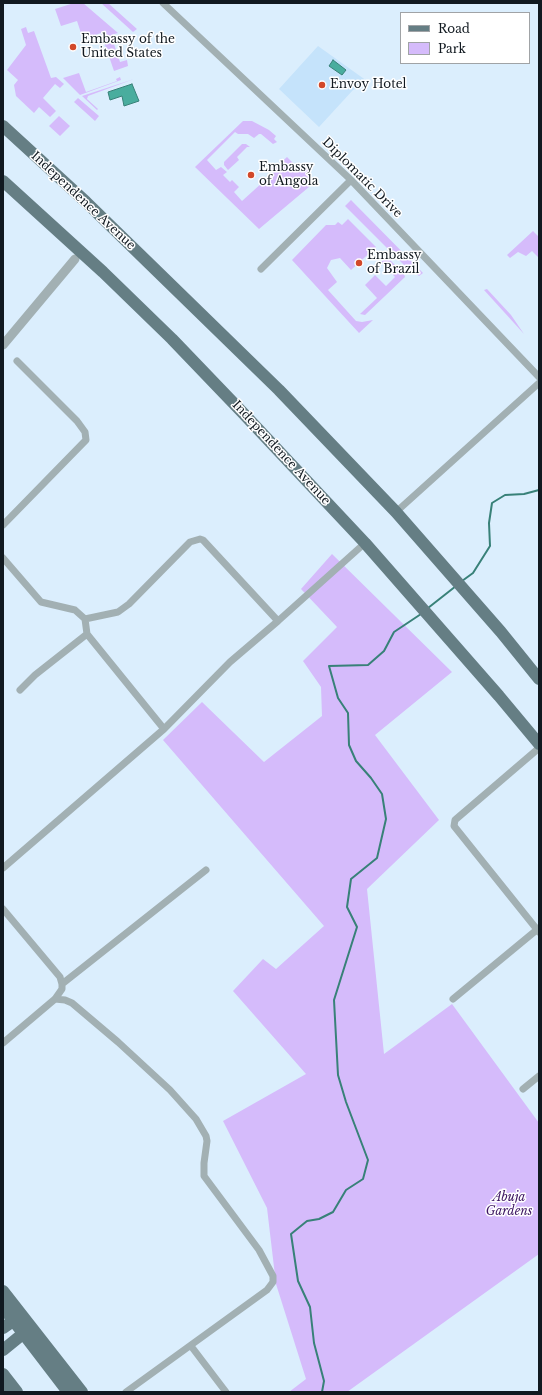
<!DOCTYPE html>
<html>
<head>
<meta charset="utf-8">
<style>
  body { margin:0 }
  #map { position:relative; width:542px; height:1395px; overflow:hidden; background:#dbeefd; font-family:"Libre Baskerville",serif }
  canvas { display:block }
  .frame { position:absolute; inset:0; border:4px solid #111920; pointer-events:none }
  .legend { position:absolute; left:400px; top:12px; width:130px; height:52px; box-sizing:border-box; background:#fff; border:1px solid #a0a3a6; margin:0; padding:5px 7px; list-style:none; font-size:12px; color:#111920 }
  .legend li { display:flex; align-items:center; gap:8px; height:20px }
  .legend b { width:20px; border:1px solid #a0a3a6 }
</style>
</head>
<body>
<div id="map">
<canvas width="542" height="1395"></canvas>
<div class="frame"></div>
<ul class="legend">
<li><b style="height:5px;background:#657e84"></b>Road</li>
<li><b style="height:11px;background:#d5bbfb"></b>Park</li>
</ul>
</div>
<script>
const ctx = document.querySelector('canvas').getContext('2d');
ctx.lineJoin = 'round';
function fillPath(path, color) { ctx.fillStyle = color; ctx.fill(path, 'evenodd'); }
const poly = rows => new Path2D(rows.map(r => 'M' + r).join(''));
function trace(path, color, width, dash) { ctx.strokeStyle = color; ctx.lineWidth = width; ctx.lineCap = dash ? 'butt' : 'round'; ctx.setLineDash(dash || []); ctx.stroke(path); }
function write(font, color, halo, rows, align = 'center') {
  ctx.font = font + ' "Libre Baskerville",serif'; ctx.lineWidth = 3; ctx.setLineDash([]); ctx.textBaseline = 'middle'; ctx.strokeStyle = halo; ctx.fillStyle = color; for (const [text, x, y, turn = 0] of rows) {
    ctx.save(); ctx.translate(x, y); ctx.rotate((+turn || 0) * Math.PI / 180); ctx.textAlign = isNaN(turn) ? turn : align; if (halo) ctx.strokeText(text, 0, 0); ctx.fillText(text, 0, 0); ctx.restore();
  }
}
fillPath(poly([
  [318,46,367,81,353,90,319,127,279,89]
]), '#c5e3fb');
fillPath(poly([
  [74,3,83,3,118,33,111,35,120,62,127,60,128,66,114,71,101,33,83,39,77,21,61,26,55,9],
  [101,3,108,3,137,29,133,32],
  [26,27,28,33,34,31,51,78,56,77,64,84,60,88,55,84,43,98,56,111,50,117,39,107,34,113,16,96,14,85,18,80,7,70,26,45,21,29],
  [79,73,86,92,117,81,116,79,120,77,121,80,80,95,63,78],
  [134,79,88,96,87,99,98,109,97,110,82,96],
  [78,98,99,116,95,121,74,102],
  [59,116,70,126,60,136,49,126],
  [243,121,252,121,269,130,276,136,274,139,277,142,273,144,261,134,259,134,254,138,248,134,238,134,235,132,207,160,216,170,221,167,227,172,223,175,230,182,232,180,239,187,234,192,242,201,274,172,269,166,270,165,274,169,287,157,297,167,300,165,304,168,306,166,311,176,311,182,309,187,259,229,195,167],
  [242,144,246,144,250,147,247,147,237,157,239,160,228,170,224,165,224,162],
  [351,200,423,273,419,276,410,267,408,269,345,206],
  [348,219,376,247,351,270,340,258,331,260,327,268,337,282,328,290,356,321,362,322,373,320,359,333,292,260,326,225,335,225,338,222,342,225],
  [533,231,539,237,539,258,532,251,526,256,518,252,510,258,507,255],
  [387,257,404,274,405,277,365,315,360,314,377,298,365,285,375,275,386,286,395,277,381,262],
  [487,289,511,315,524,334,484,290],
  [332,554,452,672,375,735,439,820,367,889,384,1054,452,1004,539,1123,539,1254,347,1392,289,1392,306,1379,276,1284,267,1208,223,1121,306,1074,233,991,263,959,276,969,324,926,163,740,202,702,264,762,322,716,321,687,303,661,337,627,301,589]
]), '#d5bbfb');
const water = poly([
  [333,60,346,70,342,75,329,66,333,60],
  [132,84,139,101,124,106,122,96,110,100,108,92,132,84]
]);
fillPath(water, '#49ad9e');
trace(water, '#388178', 1);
trace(poly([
  [462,581,473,573,490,546,489,523,492,503,505,495,524,494,539,490],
  [428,608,456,586],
  [322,1392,324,1381,314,1343,310,1307,298,1281,291,1234,307,1221,319,1219,333,1212,346,1190,363,1179,368,1160,346,1102,338,1075,334,1000,357,927,347,907,351,879,377,858,386,819,382,794,371,778,356,761,349,745,348,713,338,698,329,666,368,665,384,651,394,632,421,614]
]), '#388178', 2);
trace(poly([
  [163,3,351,180,539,377],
  [261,269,351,180],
  [396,512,539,383],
  [3,525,86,440,85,432,77,421,17,361],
  [3,558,41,602,75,610,85,619,87,634,164,729],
  [85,619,118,612,129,604,190,542,200,539,203,540,278,621,365,543],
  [20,690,35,675,87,634],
  [539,748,455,820,454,826,539,932],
  [3,868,164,729,230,662,278,621],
  [3,909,60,977,62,984,62,989,55,999,3,1043],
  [62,984,206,870],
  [55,999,65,1000,72,1003,118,1042,170,1090,196,1119,206,1136,207,1141,204,1163,204,1176,259,1250,273,1276,273,1282,267,1290,126,1392],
  [453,999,539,928],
  [523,1089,539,1076],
  [191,1346,226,1392]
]), '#a2b0b3', 7);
trace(poly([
  [3,345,75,259]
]), '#a2b0b3', 9);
trace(poly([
  [3,126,86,202,279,390,396,512,501,632,539,679],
  [3,181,103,272,172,339,242,412,365,543,499,696,539,744],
  [3,1291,82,1392],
  [3,1307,68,1392],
  [3,1328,20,1316],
  [3,1350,30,1328],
  [3,1374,17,1392],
  [3,1390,4,1392]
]), '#657e84', 12);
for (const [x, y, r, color] of [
  [73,47,4,"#d24829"],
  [322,85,4,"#d24829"],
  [251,175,4,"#d24829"],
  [359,263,4,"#d24829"]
]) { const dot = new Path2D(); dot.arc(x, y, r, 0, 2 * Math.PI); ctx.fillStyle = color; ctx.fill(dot); trace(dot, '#fff', 1.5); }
write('12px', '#111920', '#fff', [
  ["Embassy of the",81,40],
  ["United States",81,54],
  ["Envoy Hotel",330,85],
  ["Embassy",259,168],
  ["of Angola",259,182],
  ["Embassy",367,256],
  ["of Brazil",367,270]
], 'left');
write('12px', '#111920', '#fff', [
  ["Diplomatic Drive",362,178,45],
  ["Independence Avenue",83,201,43],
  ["Independence Avenue",281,453,47]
]);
write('italic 12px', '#3d1662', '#fff', [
  ["Abuja",509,1198],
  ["Gardens",509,1212]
]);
</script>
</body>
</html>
